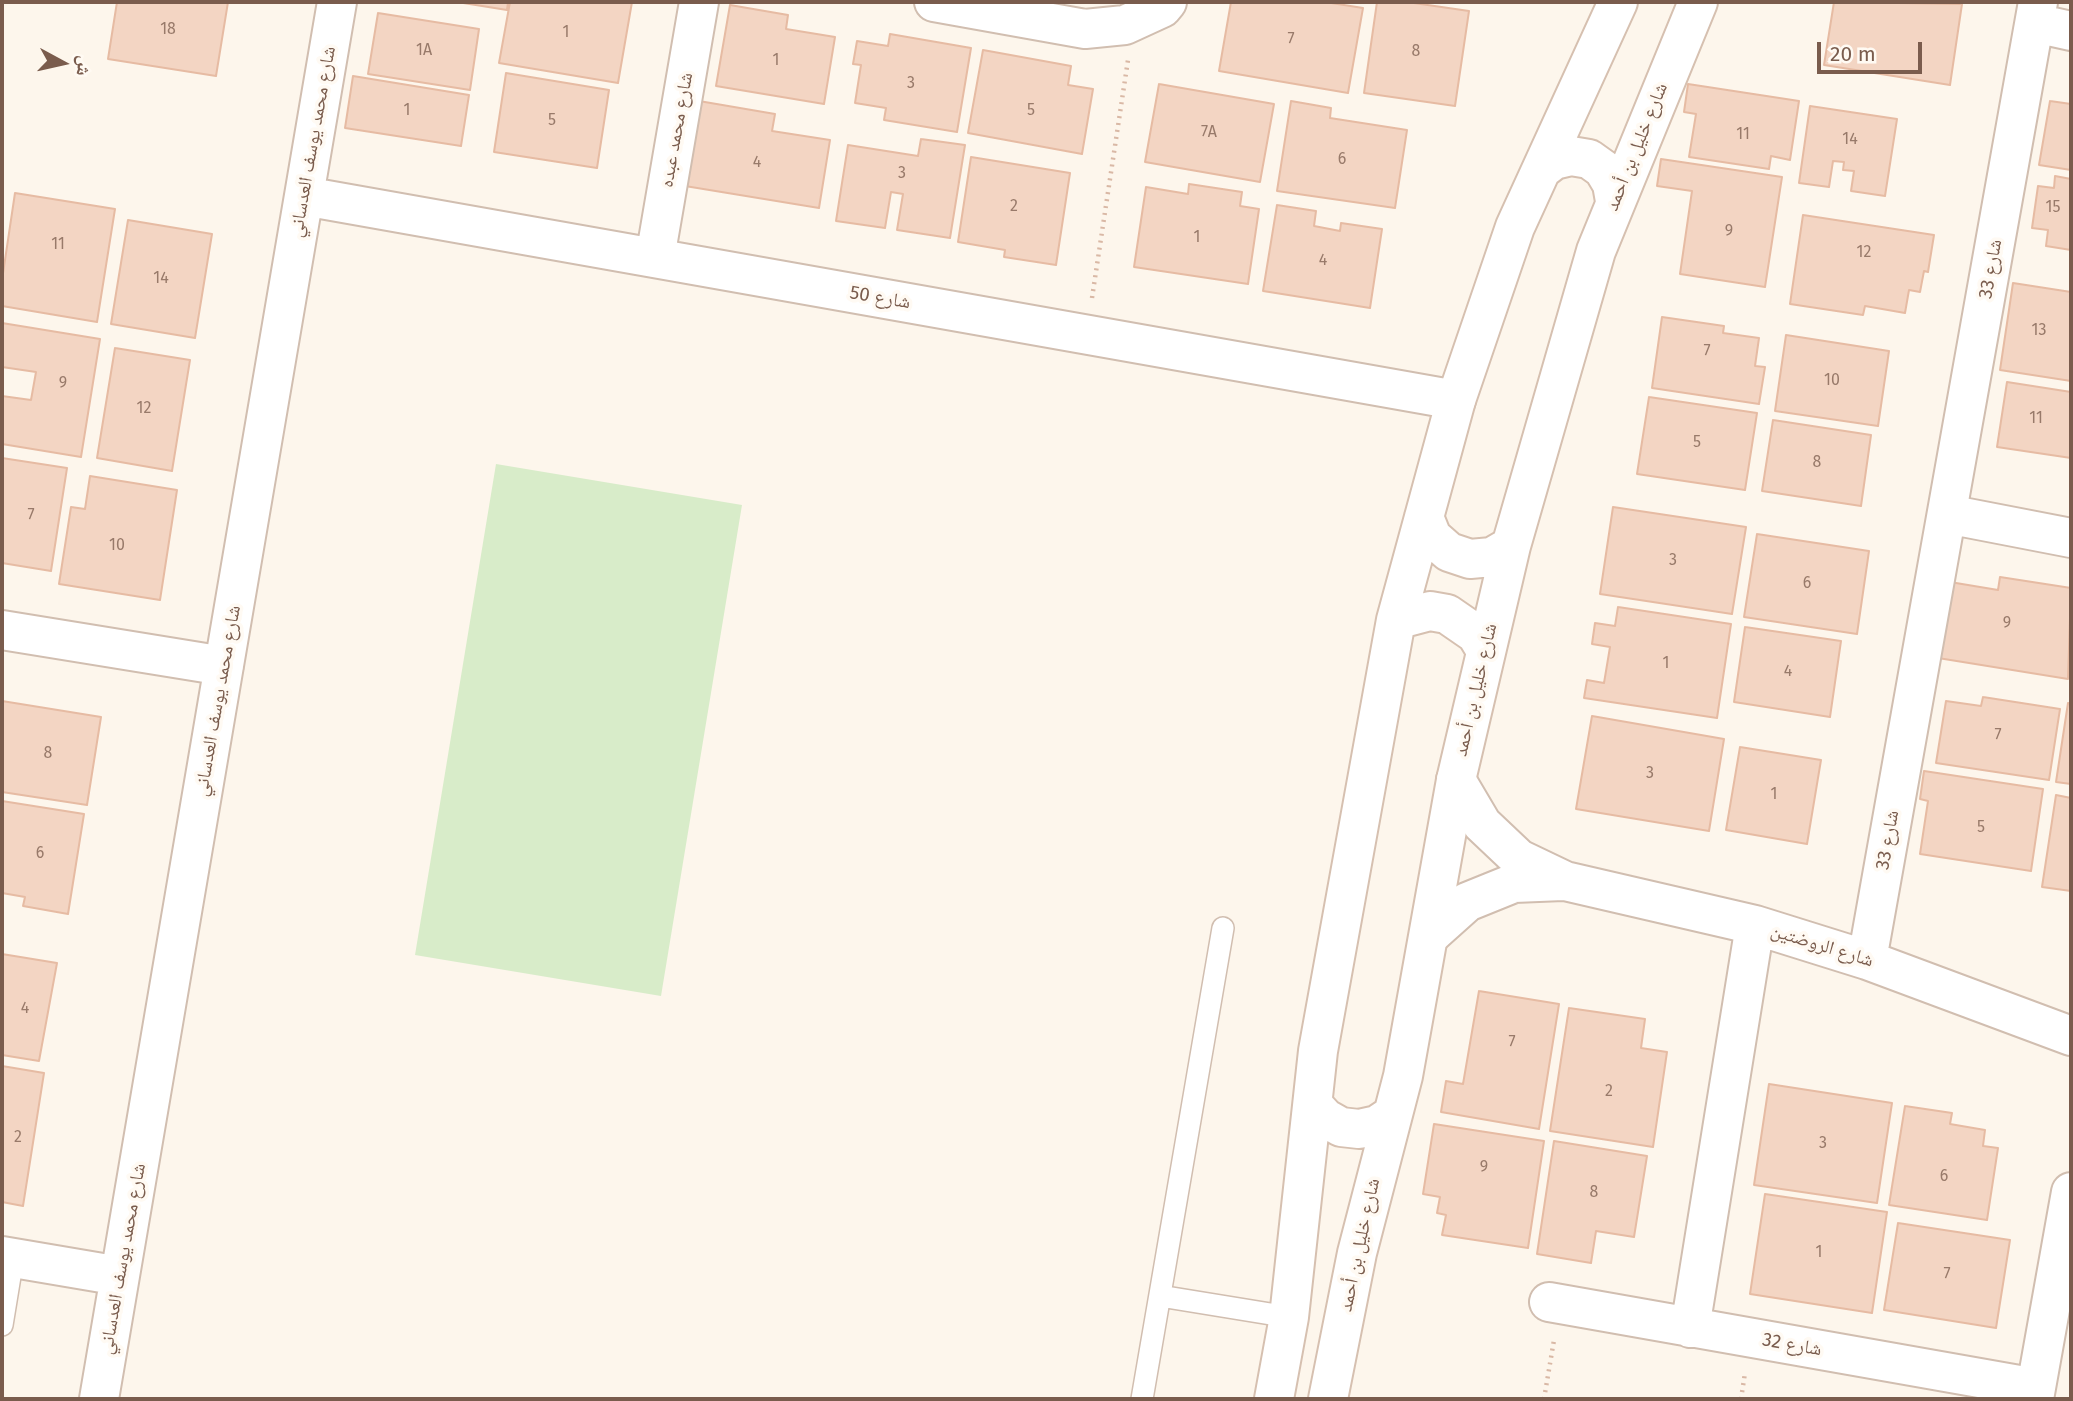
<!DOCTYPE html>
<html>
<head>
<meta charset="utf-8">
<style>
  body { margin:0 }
  #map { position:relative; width:2073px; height:1401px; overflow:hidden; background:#fdf6ec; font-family:"Fira Sans","Noto Naskh Arabic",sans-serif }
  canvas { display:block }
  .frame { position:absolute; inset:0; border:4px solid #7a5c4d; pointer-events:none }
  .north { position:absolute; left:28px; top:28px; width:70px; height:70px; -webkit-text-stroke:5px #fffaf3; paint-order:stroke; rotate:98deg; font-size:19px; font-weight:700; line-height:28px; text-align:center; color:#7a5c4d }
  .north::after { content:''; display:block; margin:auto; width:24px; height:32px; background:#7a5c4d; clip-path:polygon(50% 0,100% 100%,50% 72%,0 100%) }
  .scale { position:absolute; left:1817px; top:42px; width:105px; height:32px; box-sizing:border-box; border:4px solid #7a5c4d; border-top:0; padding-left:9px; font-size:21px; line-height:24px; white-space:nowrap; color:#7a5c4d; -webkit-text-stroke:5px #fffaf3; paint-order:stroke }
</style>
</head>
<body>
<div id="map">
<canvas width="2073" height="1401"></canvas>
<div class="frame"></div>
<div class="north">ش</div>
<div class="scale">20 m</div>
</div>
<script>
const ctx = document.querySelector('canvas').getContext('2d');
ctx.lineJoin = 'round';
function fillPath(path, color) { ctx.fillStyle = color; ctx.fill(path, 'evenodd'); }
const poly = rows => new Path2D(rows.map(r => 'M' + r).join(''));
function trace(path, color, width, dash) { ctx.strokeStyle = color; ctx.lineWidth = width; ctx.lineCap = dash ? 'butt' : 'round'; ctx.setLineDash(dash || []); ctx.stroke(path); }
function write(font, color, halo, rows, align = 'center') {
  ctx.font = font + ' "Fira Sans","Noto Naskh Arabic",sans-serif'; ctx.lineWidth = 7; ctx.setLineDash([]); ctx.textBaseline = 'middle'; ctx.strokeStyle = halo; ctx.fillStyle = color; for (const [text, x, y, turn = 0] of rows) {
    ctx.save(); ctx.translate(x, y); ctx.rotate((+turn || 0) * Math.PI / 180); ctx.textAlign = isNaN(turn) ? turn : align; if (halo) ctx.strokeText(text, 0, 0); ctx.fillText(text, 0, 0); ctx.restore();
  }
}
fillPath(poly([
  [496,464,742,505,661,996,415,955]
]), '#d8ecc9');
const building = poly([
  [117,2,228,2,216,76,108,59,117,2],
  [457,2,508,2,507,10,457,2],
  [510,2,632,2,618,83,499,63,510,2],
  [1231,2,1325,2,1363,8,1348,93,1219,71,1231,2],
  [1377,2,1407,2,1469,11,1455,106,1364,93,1377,2],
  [1834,2,1962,4,1950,85,1824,65,1834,2],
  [730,5,788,15,786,29,835,37,824,104,716,86,730,5],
  [378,13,479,29,470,90,368,74,378,13],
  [890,34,971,48,957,132,884,120,886,108,855,103,861,65,853,64,857,41,888,46,890,34],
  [983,50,1071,66,1068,85,1093,89,1082,154,968,133,983,50],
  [506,73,609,90,597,168,494,152,506,73],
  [353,76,469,95,461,146,345,128,353,76],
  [1159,84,1274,104,1260,182,1145,162,1159,84],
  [1688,84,1799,101,1790,160,1771,156,1769,169,1689,157,1696,114,1684,112,1688,84],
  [699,101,775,114,772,131,830,140,819,208,685,186,699,101],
  [1291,101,1331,108,1330,118,1407,130,1395,208,1277,191,1291,101],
  [2050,101,2071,104,2071,170,2039,165,2050,101],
  [1810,106,1897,119,1885,196,1851,191,1854,171,1843,170,1844,162,1833,161,1829,187,1799,183,1810,106],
  [921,139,965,145,950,238,897,230,903,194,891,192,885,228,836,221,848,145,918,156,921,139],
  [971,157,1070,173,1056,265,1004,257,1005,250,958,242,971,157],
  [1661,159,1782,177,1765,287,1680,274,1692,191,1657,186,1661,159],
  [2055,176,2071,179,2071,250,2046,246,2048,230,2032,228,2038,186,2054,188,2055,176],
  [1189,184,1242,192,1240,206,1259,209,1248,284,1134,267,1146,187,1188,194,1189,184],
  [15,193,115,209,97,322,2,306,2,280,15,193],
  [1277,205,1316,211,1314,226,1340,231,1341,223,1382,229,1370,308,1263,291,1277,205],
  [1803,215,1934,235,1928,272,1924,271,1920,292,1909,290,1905,313,1865,306,1863,315,1790,304,1803,215],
  [128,220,212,234,195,338,111,324,128,220],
  [2013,283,2071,292,2071,381,2000,370,2013,283],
  [1662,317,1724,326,1723,333,1759,338,1755,366,1765,367,1759,404,1652,388,1662,317],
  [2,323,100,339,81,457,2,444,2,396,31,400,36,372,2,367,2,323],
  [1786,335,1889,351,1878,426,1775,411,1786,335],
  [115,348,190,360,172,471,97,458,115,348],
  [2007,382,2071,392,2071,458,1997,447,2007,382],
  [1649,397,1757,413,1745,490,1637,474,1649,397],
  [1773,420,1871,435,1861,506,1762,491,1773,420],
  [2,458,67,468,51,571,2,563,2,458],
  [90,476,177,490,160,600,59,584,71,507,85,509,90,476],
  [1613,507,1746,527,1732,614,1600,594,1613,507],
  [1757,534,1869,551,1857,634,1744,617,1757,534],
  [2000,577,2071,588,2068,679,1938,658,1950,582,1998,590,2000,577],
  [1618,607,1731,624,1717,718,1584,698,1587,680,1604,683,1610,647,1592,644,1595,623,1615,626,1618,607],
  [1745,627,1841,641,1830,717,1734,702,1745,627],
  [1983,697,2060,709,2049,780,1936,763,1946,701,1981,706,1983,697],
  [2,701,101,717,87,805,2,792,2,701],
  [2068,703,2071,704,2071,784,2056,782,2068,703],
  [1592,716,1724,739,1709,831,1576,809,1592,716],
  [1740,747,1821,760,1807,844,1726,830,1740,747],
  [1924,771,2043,789,2031,871,1920,854,1928,801,1920,799,1924,771],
  [2056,795,2071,798,2071,891,2042,887,2056,795],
  [2,801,84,814,68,914,23,906,25,897,2,893,2,801],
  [2,954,57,963,39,1061,2,1055,2,954],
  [1479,991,1559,1004,1539,1129,1441,1112,1446,1081,1463,1084,1479,991],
  [1569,1008,1645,1019,1641,1048,1667,1052,1653,1147,1550,1131,1569,1008],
  [2,1066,44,1073,23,1206,2,1202,2,1066],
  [1769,1084,1892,1103,1877,1203,1754,1185,1769,1084],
  [1905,1106,1952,1113,1950,1124,1985,1130,1983,1146,1998,1148,1987,1220,1889,1205,1905,1106],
  [1434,1124,1544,1141,1528,1248,1442,1235,1446,1215,1437,1213,1440,1197,1423,1194,1434,1124],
  [1554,1141,1647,1156,1634,1237,1596,1231,1591,1263,1537,1254,1554,1141],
  [1765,1194,1887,1212,1872,1313,1750,1294,1765,1194],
  [1898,1223,2010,1240,1996,1328,1884,1310,1898,1223]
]);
fillPath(building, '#f3d5c3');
trace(building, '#e6bba3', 2);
const lane = poly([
  [1160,1296,1289,1317],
  [2,1325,13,1258],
  [1142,1399,1223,928]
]);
const street = poly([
  [934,2,1085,29,1125,25,1162,8,1167,2],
  [2035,23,2071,31],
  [304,196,1456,400],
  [655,258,699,2],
  [1947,514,2071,538],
  [2,630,224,666],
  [1456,780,1482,824,1519,859,1565,881,1755,925,1867,960,2071,1036],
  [1429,936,1467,902,1514,883,1563,881],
  [1867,960,2038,2],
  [2,1256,120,1276],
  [1549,1302,2036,1388],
  [1690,1328,1755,925],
  [99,1399,337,2],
  [2034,1399,2071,1192]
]);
const secondary = poly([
  [1541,170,1554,160,1571,156,1589,159,1603,169,1612,184,1615,201],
  [1424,517,1432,537,1449,552,1470,559,1492,557,1511,546],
  [1396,620,1430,611,1447,614,1476,634,1485,649],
  [1313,1105,1325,1118,1341,1127,1359,1129,1377,1125,1392,1115],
  [1274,1399,1289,1317,1318,1051,1396,620,1456,400,1515,227,1618,2],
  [1328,1399,1357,1253,1403,1076,1456,780,1511,546,1596,251,1698,2]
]);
trace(lane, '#d1beb0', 24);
trace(street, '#d1beb0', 42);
trace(secondary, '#d6c0b0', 42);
trace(poly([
  [1092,298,1128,60],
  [1544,1399,1554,1340],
  [1741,1399,1745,1373]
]), '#d9b8a5', 4.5, [2, 5]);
trace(lane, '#fff', 21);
trace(street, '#fff', 38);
trace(secondary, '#fff', 38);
write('16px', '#987a6a', null, [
  ["18",168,30],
  ["1",566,33],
  ["7",1291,40],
  ["1A",424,51],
  ["8",1416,52],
  ["1",776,61],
  ["3",911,84],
  ["1",407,111],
  ["5",1031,111],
  ["5",552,121],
  ["7A",1209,133],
  ["11",1743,135],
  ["14",1850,140],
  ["6",1342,160],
  ["4",757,163],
  ["3",902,174],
  ["2",1014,207],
  ["15",2053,208],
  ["9",1729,232],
  ["1",1197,238],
  ["11",58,245],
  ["12",1864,253],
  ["4",1323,261],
  ["14",161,279],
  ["13",2039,331],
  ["7",1707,352],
  ["10",1832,381],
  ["9",63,384],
  ["12",144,409],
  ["11",2036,419],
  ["5",1697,443],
  ["8",1817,463],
  ["7",31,516],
  ["10",117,546],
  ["3",1673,561],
  ["6",1807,584],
  ["9",2007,624],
  ["1",1666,664],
  ["4",1788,672],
  ["7",1998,736],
  ["8",48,754],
  ["3",1650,774],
  ["1",1774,795],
  ["5",1981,828],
  ["6",40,854],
  ["4",25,1009],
  ["7",1512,1043],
  ["2",1609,1092],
  ["2",18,1138],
  ["3",1823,1144],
  ["9",1484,1168],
  ["6",1944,1177],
  ["8",1594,1193],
  ["1",1819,1253],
  ["7",1947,1275]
]);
write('19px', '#7a5c4d', '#fffaf3', [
  ["شارع محمد عبده",677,130,-80],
  ["شارع محمد يوسف العدساني",313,142,-80],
  ["شارع خليل بن أحمد",1637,147,-68],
  ["شارع 33",1991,269,-80],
  ["شارع 50",880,298,10],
  ["شارع خليل بن أحمد",1476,690,-77],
  ["شارع محمد يوسف العدساني",218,701,-80],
  ["شارع 33",1888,840,-80],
  ["شارع الروضتين",1822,946,17],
  ["شارع خليل بن أحمد",1360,1245,-78],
  ["شارع محمد يوسف العدساني",123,1259,-80],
  ["شارع 32",1792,1345,10]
]);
</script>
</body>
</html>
